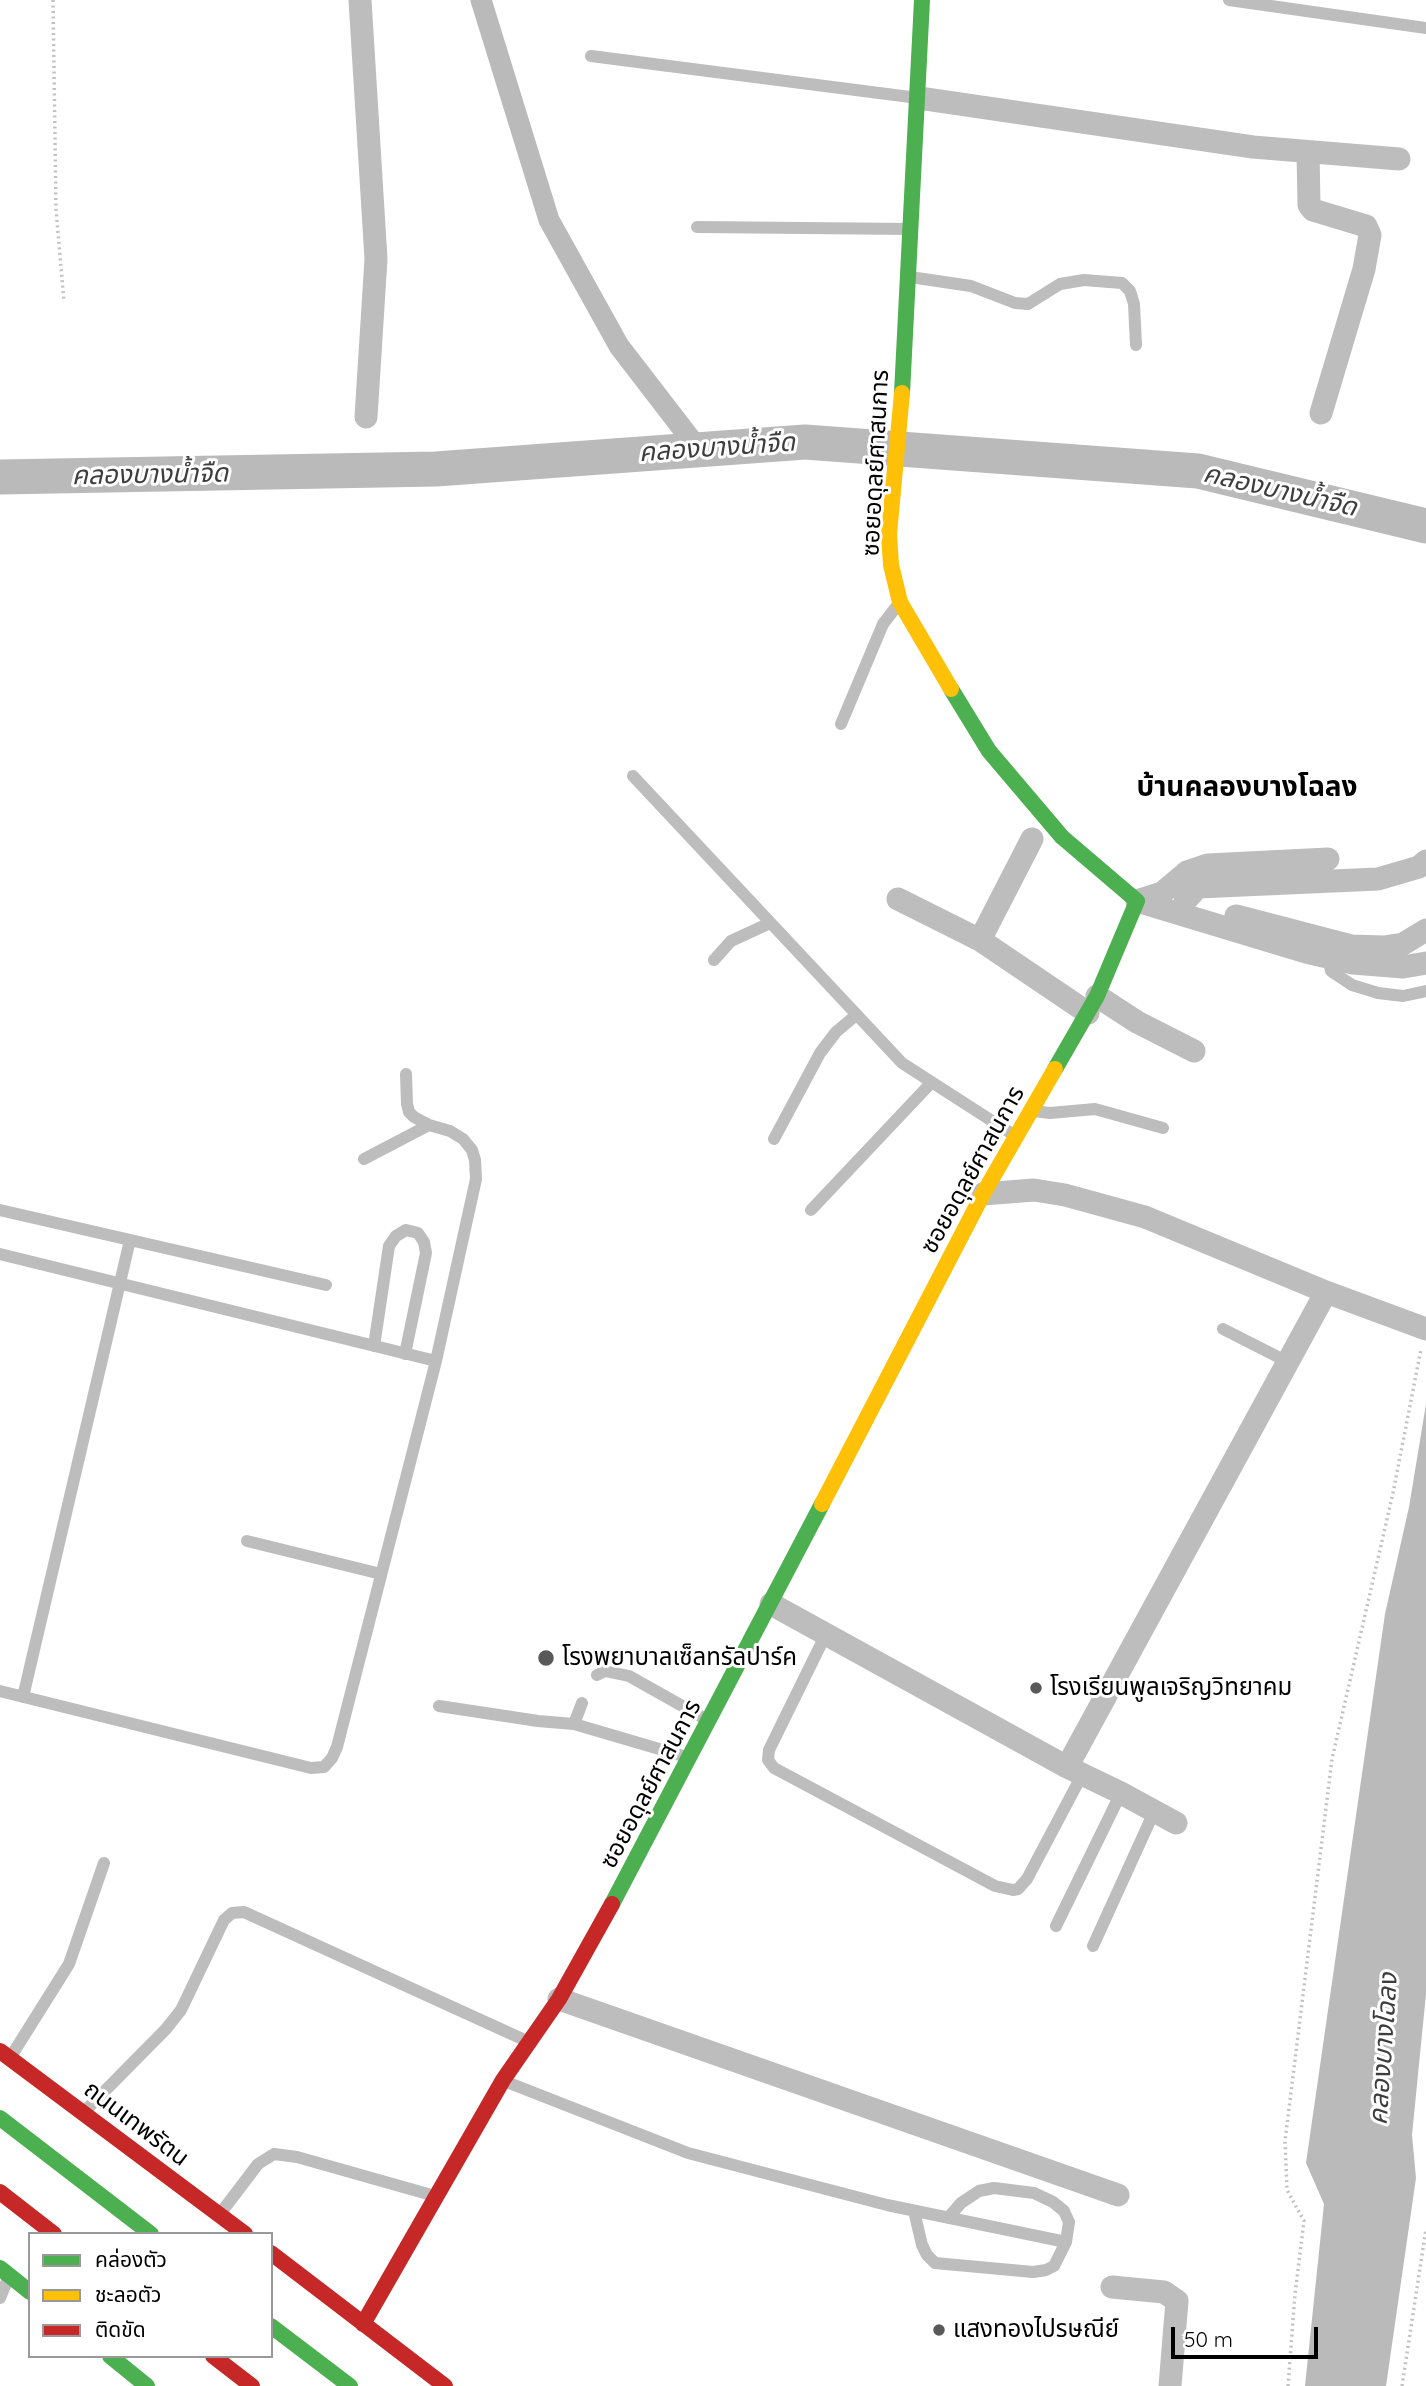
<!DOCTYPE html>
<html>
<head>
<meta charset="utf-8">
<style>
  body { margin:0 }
  #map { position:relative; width:1426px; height:2386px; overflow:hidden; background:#fff; font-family:Quicksand,"Noto Sans Thai",sans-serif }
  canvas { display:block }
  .legend { position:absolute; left:28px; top:2232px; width:245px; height:126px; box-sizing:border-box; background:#fff; border:2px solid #999; margin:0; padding:9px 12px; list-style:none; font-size:21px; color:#000 }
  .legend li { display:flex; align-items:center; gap:14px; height:35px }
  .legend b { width:35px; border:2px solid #999 }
  .scale { position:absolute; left:1171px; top:2327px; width:147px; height:32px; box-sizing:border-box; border:4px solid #000; border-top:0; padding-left:9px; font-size:21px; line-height:24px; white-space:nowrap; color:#000; -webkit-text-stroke:5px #fff; paint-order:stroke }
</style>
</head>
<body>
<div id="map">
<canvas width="1426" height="2386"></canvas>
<ul class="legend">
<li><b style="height:9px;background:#4caf50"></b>คล่องตัว</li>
<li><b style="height:9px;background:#ffc107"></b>ชะลอตัว</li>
<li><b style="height:9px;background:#c62828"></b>ติดขัด</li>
</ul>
<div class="scale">50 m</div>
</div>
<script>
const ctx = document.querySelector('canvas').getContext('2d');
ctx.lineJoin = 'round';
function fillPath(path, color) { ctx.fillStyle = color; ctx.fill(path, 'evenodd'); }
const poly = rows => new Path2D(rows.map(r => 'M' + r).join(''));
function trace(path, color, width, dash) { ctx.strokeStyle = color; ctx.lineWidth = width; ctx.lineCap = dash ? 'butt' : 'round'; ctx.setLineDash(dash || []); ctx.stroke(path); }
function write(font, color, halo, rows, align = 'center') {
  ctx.font = font + ' Quicksand,"Noto Sans Thai",sans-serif'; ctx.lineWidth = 6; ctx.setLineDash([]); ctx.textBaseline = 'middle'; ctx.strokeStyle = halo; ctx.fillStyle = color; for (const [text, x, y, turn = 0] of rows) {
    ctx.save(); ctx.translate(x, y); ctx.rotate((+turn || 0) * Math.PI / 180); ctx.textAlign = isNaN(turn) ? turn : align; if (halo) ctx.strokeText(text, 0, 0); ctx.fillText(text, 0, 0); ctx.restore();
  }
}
fillPath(poly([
  [1426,1404,1426,1994,1412,2135,1416,2178,1386,2386,1305,2386,1324,2204,1306,2163,1385,1614,1409,1507]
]), '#bababa');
trace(poly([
  [481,0,549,220,619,346,699,450]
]), '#bababa', 21);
trace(poly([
  [0,477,436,469,805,442,1198,471,1426,526]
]), '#bababa', 35);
trace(poly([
  [53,0,56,209,64,302],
  [1288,2386,1295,2294,1304,2221,1287,2190,1285,2141,1332,1759,1393,1493,1421,1349],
  [1402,2386,1426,2229]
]), '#c2c2c2', 3.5, [2, 3.5]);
trace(poly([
  [1229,0,1426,28],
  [591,56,918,98],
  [697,227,912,229],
  [910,277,971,286,1015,303,1028,304,1060,284,1084,280,1122,283,1130,291,1134,304,1136,345],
  [841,724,883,624,900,602],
  [633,776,902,1063,1017,1137],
  [1328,957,1331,971,1352,985,1378,993,1403,996,1426,991],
  [714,960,731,941,770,923],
  [1033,1111,1050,1113,1095,1109,1163,1128],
  [774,1139,820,1053,836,1032,855,1016],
  [364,1159,429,1125],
  [0,1210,326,1285],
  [811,1210,931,1083],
  [0,1254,436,1361],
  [1223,1329,1288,1362],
  [374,1346,389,1246,396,1236,406,1230,418,1233,424,1242,426,1253,405,1354],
  [247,1541,381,1574],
  [826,1634,769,1750,768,1760,774,1768,995,1886,1013,1890,1018,1889,1027,1879,1082,1775],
  [597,1675,605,1671,629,1676,709,1721],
  [0,1691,311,1768,324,1767,332,1758,337,1747,436,1361,476,1179,475,1160,472,1150,463,1139,450,1131,429,1125,414,1117,409,1112,407,1104,406,1074],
  [23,1697,130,1240],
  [439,1706,538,1721,574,1724,690,1758],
  [574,1724,582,1703],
  [1056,1926,1121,1793],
  [1093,1946,1154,1812],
  [10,2058,69,1964,104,1863],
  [504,2081,688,2153,887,2205,1066,2242,1054,2266,1046,2270,1033,2272,935,2263,927,2255,922,2245,914,2211],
  [84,2112,166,2029,181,2010,224,1920,232,1913,244,1912,529,2042],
  [220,2214,258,2164,274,2154,297,2157,435,2196],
  [948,2218,961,2203,979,2191,994,2188,1034,2193,1053,2202,1064,2211,1069,2222,1066,2242],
  [0,2298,9,2276]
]), '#bdbdbd', 12);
trace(poly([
  [360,0,376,259,366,417],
  [919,98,1253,147,1399,159],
  [1308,152,1309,205,1313,210,1366,226,1370,235,1364,269,1321,413],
  [898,899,980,940,1088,1013],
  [1137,901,1306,952,1353,963,1403,967,1426,963],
  [1137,901,1162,893,1187,872,1208,865,1328,859],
  [1185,901,1198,887,1378,879,1419,867,1426,861],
  [1236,916,1351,946,1384,947,1403,944,1426,930],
  [980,940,1032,839],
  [1097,996,1137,1022,1194,1051],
  [983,1194,1034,1190,1065,1195,1145,1217,1326,1292,1426,1329],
  [771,1604,1067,1767,1121,1793,1176,1823],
  [1067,1767,1326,1292],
  [559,1999,1118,2195],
  [1112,2287,1164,2292,1177,2301,1170,2386]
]), '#bdbdbd', 23);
trace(poly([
  [902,393,922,0],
  [951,689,989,751,1062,837,1137,901,1097,996,1055,1069],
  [612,1904,822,1504],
  [0,2118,151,2234],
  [0,2268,30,2292],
  [271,2326,350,2386],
  [110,2356,147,2386]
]), '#4caf50', 16);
trace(poly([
  [902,393,889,534,891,565,900,602,951,689],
  [822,1504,983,1194,1055,1069]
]), '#ffc107', 16);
trace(poly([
  [0,2051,245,2234],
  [0,2192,54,2234],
  [271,2253,445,2386],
  [363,2324,503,2080,559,1999,612,1904],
  [213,2356,252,2386]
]), '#c62828', 16);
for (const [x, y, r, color] of [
  [546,1658,9,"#595959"],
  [1036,1688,7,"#595959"],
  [939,2330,7,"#595959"]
]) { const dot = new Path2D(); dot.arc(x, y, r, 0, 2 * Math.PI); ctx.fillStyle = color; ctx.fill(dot); trace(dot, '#fff', 2.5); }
write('24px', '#000', '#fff', [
  ["ซอยอดุลย์ศาสนการ",876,463,-87],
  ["ซอยอดุลย์ศาสนการ",973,1170,-61],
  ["ซอยอดุลย์ศาสนการ",651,1784,-62],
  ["ถนนเทพรัตน",136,2124,37]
]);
write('24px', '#000', '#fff', [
  ["โรงพยาบาลเซ็ลทรัลปาร์ค",562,1658],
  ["โรงเรียนพูลเจริญวิทยาคม",1050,1688],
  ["แสงทองไปรษณีย์",953,2330]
], 'left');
write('italic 26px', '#3d3d3d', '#fff', [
  ["คลองบางน้ำจืด",717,448,-4],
  ["คลองบางน้ำจืด",150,475,-1],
  ["คลองบางน้ำจืด",1280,491,13],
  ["คลองบางโฉลง",1384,2049,-86]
]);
write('bold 28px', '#000', '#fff', [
  ["บ้านคลองบางโฉลง",1247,788]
]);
</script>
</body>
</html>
